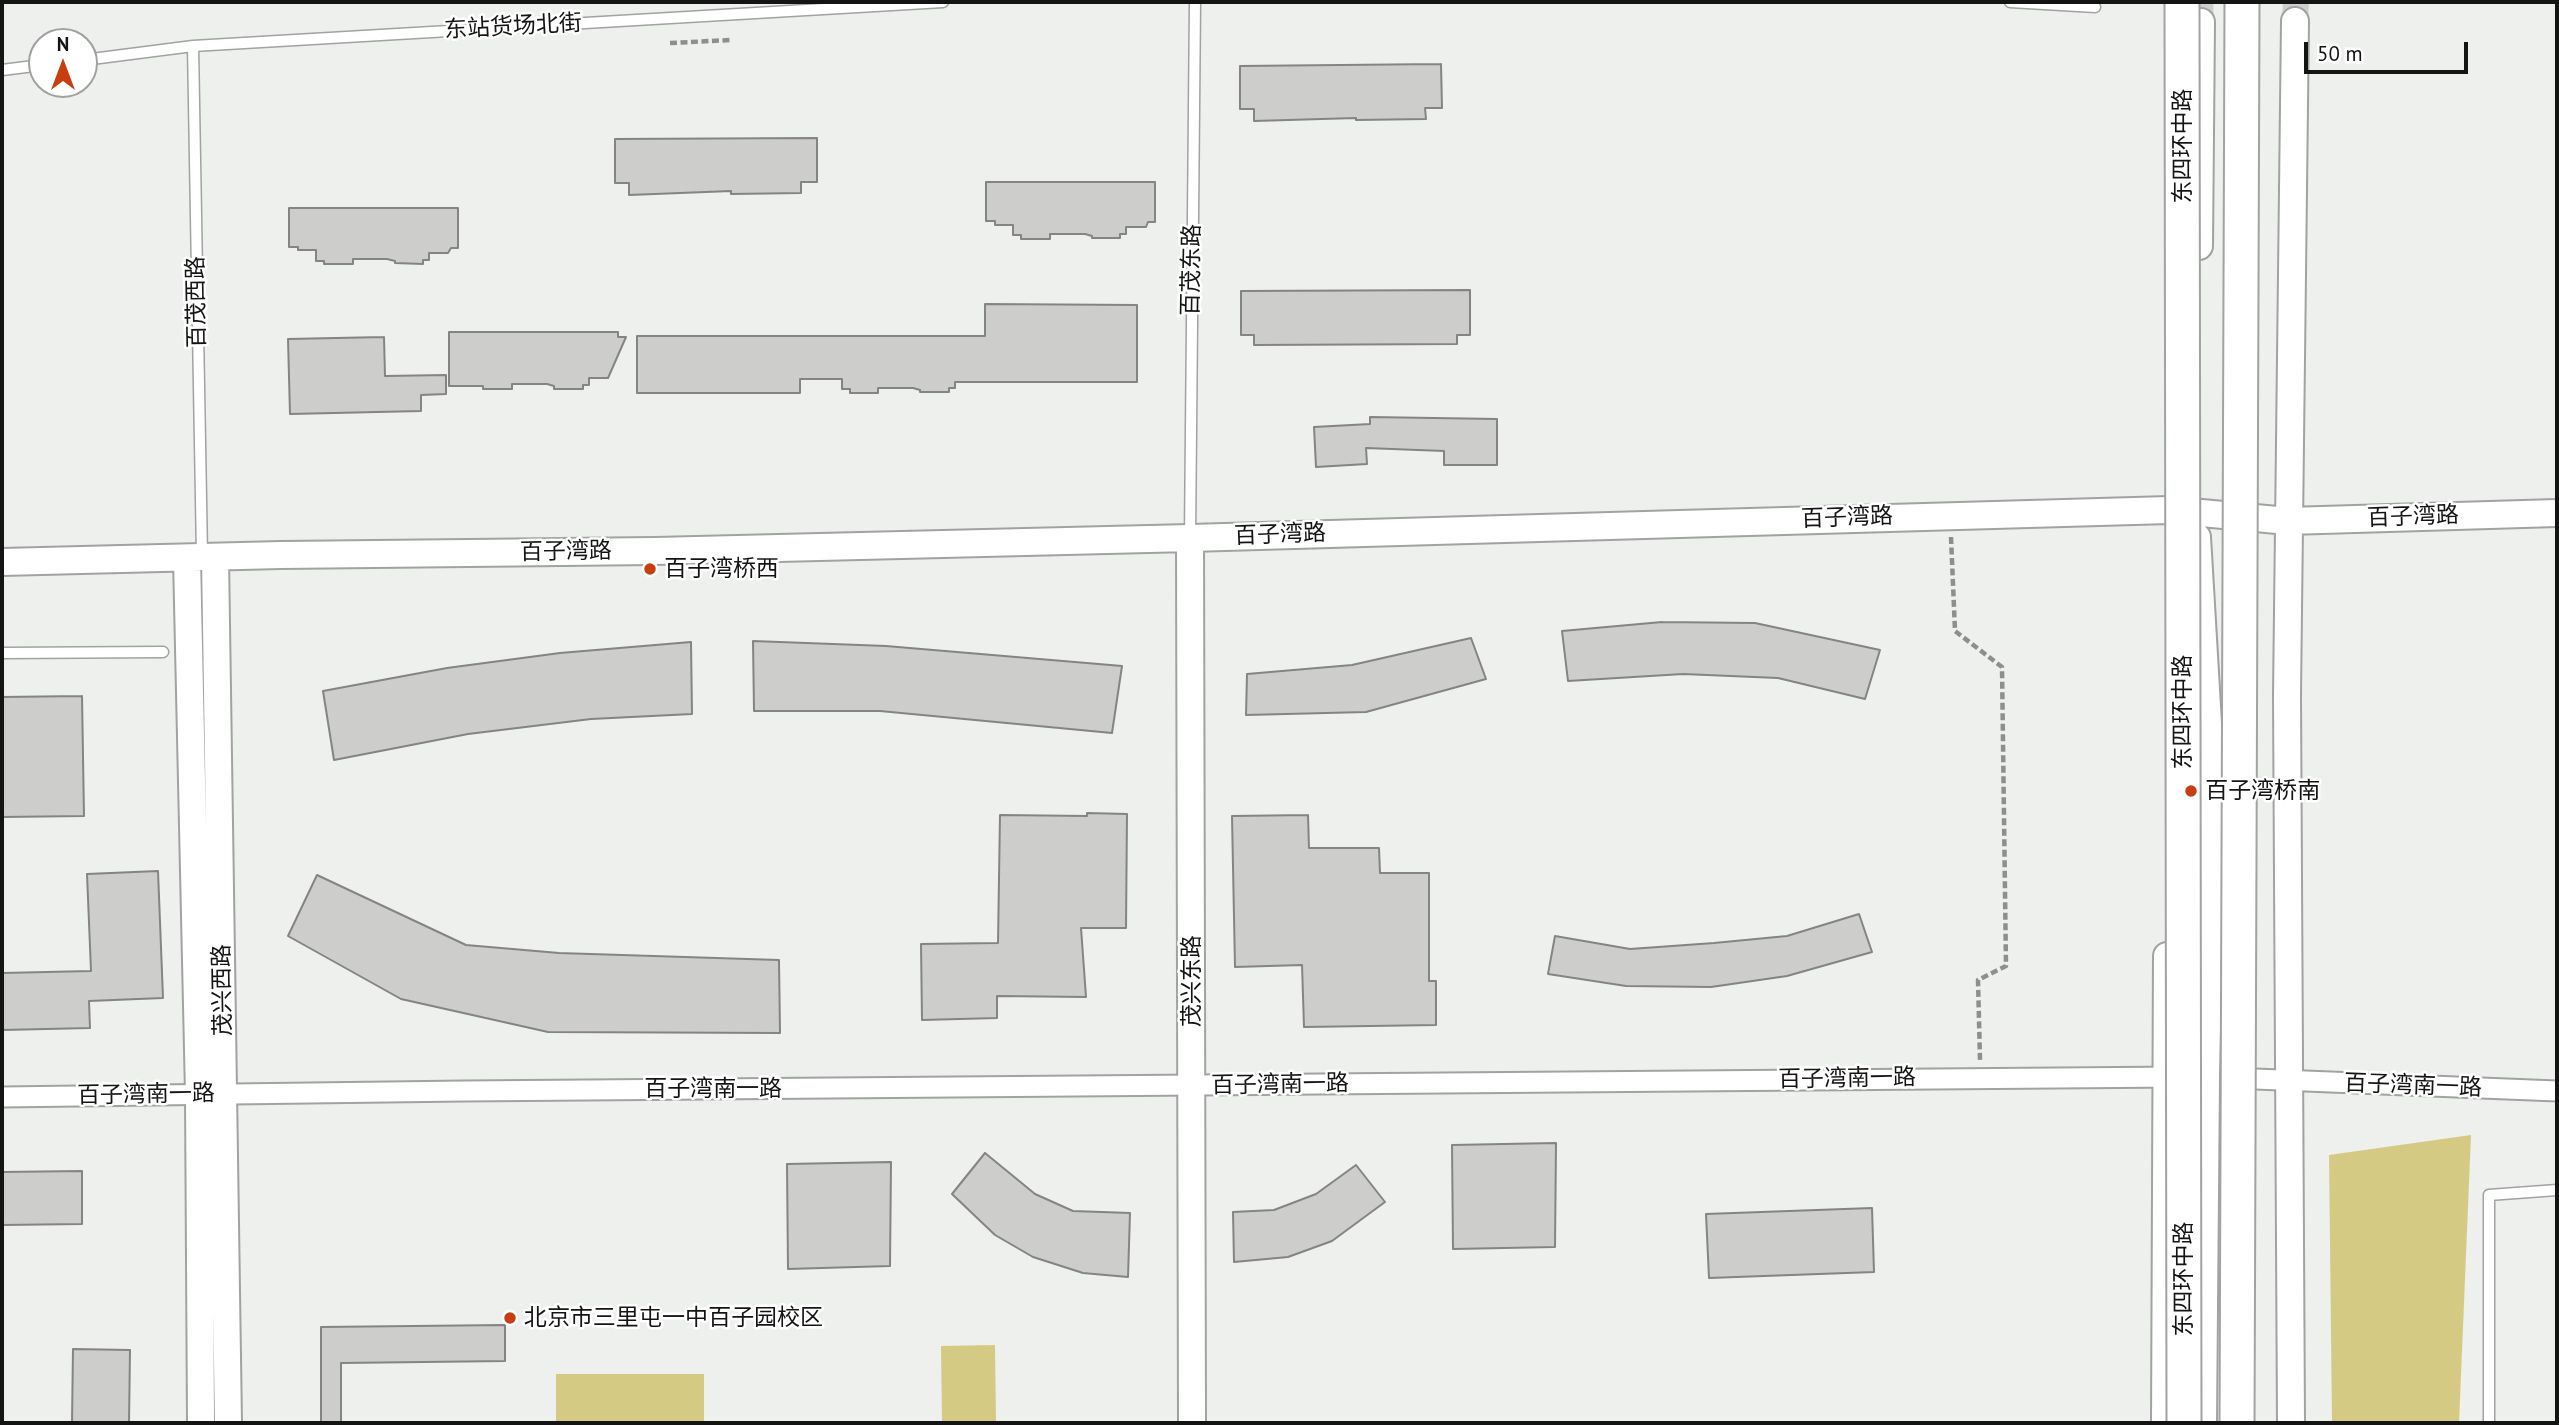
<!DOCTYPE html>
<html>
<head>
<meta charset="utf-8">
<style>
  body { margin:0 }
  #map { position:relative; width:2559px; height:1425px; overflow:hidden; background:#eef0ed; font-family:"PT Sans",sans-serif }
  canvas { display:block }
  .frame { position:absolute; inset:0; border:4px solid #131413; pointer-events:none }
  .north { position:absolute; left:28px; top:28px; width:70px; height:70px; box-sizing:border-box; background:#fff; border:2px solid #a1a1a1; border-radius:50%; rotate:0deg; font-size:19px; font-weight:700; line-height:28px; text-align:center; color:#131413 }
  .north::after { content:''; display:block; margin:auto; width:24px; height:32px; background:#c73f11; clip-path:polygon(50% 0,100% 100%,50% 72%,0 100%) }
  .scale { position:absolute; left:2304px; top:42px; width:164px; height:32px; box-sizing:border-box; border:4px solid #131413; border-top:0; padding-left:9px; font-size:21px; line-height:24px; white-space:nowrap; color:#131413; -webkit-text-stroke:5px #fff; paint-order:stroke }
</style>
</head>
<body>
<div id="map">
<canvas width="2559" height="1425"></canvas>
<div class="frame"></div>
<div class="north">N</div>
<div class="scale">50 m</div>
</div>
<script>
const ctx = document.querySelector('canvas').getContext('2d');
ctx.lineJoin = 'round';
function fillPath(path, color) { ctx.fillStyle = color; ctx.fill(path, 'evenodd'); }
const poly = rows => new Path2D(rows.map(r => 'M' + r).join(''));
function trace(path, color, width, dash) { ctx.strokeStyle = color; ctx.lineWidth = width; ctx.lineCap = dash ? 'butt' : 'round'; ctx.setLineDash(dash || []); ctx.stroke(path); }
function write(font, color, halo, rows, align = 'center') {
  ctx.font = font + ' "PT Sans","Noto Sans SC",sans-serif'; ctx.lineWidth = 5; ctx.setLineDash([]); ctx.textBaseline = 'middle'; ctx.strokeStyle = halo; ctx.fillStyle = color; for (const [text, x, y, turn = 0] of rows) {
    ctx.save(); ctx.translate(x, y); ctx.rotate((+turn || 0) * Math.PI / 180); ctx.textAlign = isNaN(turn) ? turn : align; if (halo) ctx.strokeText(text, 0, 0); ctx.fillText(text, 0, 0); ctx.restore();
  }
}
fillPath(poly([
  [2471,1135,2459,1423,2332,1423,2329,1155],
  [995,1345,996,1423,942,1423,941,1346],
  [556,1374,704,1374,704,1423,556,1423]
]), '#d5ca84');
const building = poly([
  [1441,64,1442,108,1425,108,1426,119,1356,120,1356,118,1254,121,1254,109,1240,109,1240,66,1441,64],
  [817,138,817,182,801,182,801,193,731,194,731,191,629,195,629,183,615,183,615,139,817,138],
  [986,182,1155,182,1155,222,1148,222,1146,227,1126,227,1126,234,1120,234,1120,238,1092,238,1092,236,1085,234,1050,234,1050,239,1021,239,1021,235,1013,235,1013,225,995,225,995,221,986,221,986,182],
  [289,208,458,208,458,248,451,248,448,253,429,253,429,260,423,260,423,264,395,263,395,261,387,259,353,259,353,264,324,264,324,261,316,261,316,250,298,250,298,247,289,247,289,208],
  [1470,290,1470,335,1457,335,1457,344,1254,345,1254,335,1241,335,1241,291,1470,290],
  [985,304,1137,305,1137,382,955,382,955,388,949,388,949,392,920,392,920,390,913,388,878,388,878,393,850,393,850,389,842,389,842,379,800,379,800,393,637,393,637,336,985,336,985,304],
  [449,332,618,332,618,337,626,337,608,378,589,378,589,385,583,385,583,389,554,389,554,386,547,384,512,384,512,389,483,389,483,386,449,386,449,332],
  [384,337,385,376,446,375,446,394,421,395,421,411,290,414,288,339,384,337],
  [1370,417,1497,419,1497,465,1444,465,1444,451,1366,448,1367,464,1316,467,1314,427,1370,424,1370,417],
  [1662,622,1755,623,1880,650,1865,699,1778,678,1683,674,1568,681,1562,631,1662,622],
  [1471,638,1486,679,1366,712,1246,715,1247,674,1352,665,1471,638],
  [753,641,886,646,1122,666,1112,733,880,711,754,711,753,641],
  [691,642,692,714,591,719,468,734,334,760,323,691,447,668,560,653,691,642],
  [82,696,84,816,2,817,2,697,82,696],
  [1087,813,1127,814,1126,928,1081,928,1086,997,997,996,997,1018,922,1020,921,944,998,943,1000,815,1087,816,1087,813],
  [1308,815,1309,848,1379,848,1380,873,1429,873,1429,981,1436,981,1436,1025,1304,1027,1302,965,1235,967,1232,816,1308,815],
  [158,871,163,998,89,1001,90,1028,2,1030,2,973,91,971,87,874,158,871],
  [317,875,466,945,559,953,779,960,780,1033,548,1032,401,999,288,936,317,875],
  [1859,914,1872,952,1787,976,1711,987,1626,986,1548,974,1555,936,1630,949,1714,943,1787,936,1859,914],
  [1556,1143,1555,1247,1453,1249,1452,1145,1556,1143],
  [985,1153,1035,1194,1073,1211,1130,1213,1128,1277,1083,1273,1033,1257,995,1235,952,1194,985,1153],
  [891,1162,890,1266,788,1269,787,1164,891,1162],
  [1356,1165,1385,1202,1332,1241,1288,1257,1234,1262,1233,1212,1274,1210,1316,1194,1356,1165],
  [82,1171,82,1224,2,1225,2,1172,82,1171],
  [1872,1208,1874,1272,1709,1278,1706,1214,1872,1208],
  [505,1325,505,1361,341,1363,341,1423,321,1423,321,1327,505,1325],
  [73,1349,130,1350,129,1423,72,1423,73,1349]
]);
fillPath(building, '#cdcecb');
trace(building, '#848582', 2);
trace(poly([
  [2200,2,2201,22],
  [2295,21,2296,2]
]), '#cdcfcc', 26, [26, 13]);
const lane = poly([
  [2010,2,2095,7],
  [193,46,202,556],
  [84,60,193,46,943,2],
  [2,70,42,65],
  [1190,537,1195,2],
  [2,653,163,652],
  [2489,1423,2489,1195,2557,1190]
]);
const street = poly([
  [2230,1078,2557,1091],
  [2,1097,464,1091,2179,1077]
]);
const secondary = poly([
  [2199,246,2201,22],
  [2197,537,2212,791,2206,1078,2203,1423],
  [1190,538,1192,1423],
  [215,557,228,1423],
  [187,558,199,1094,201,1423],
  [2,562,281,555,655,551,1190,538,2169,510,2288,521,2557,513],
  [2165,1423,2167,956],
  [2291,1423,2287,695,2295,21]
]);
trace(lane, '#a0a3a0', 13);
trace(street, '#a0a3a0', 23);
trace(secondary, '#a0a3a0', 30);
trace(poly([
  [670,43,731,40],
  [1951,537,1955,631,2002,667,2006,966,1978,980,1980,1060]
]), '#8e8f8d', 4.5, [7, 3.5]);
trace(lane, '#fff', 10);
trace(street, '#fff', 19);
trace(secondary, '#fff', 26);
const highwayBridge = poly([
  [2182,2,2184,1423],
  [2237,1423,2242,2]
]);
trace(highwayBridge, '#a0a3a0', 37, []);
trace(highwayBridge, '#fff', 33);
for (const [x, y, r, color] of [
  [650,569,7,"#c73f11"],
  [2191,791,7,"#c73f11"],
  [510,1318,7,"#c73f11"]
]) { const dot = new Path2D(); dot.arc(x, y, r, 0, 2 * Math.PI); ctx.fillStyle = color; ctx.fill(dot); trace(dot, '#fff', 2.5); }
write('23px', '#131413', '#fff', [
  ["东站货场北街",513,27,-3],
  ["东四环中路",2183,146,-90],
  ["百茂东路",1192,270,-89],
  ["百茂西路",197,302,-91],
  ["百子湾路",2413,517,-2],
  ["百子湾路",1847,518,-2],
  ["百子湾路",1280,535,-2],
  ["百子湾路",566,552,-1],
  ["东四环中路",2183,712,-90],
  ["茂兴东路",1192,981,-90],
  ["茂兴西路",223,990,-91],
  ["百子湾南一路",1847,1079,-1],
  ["百子湾南一路",1280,1085,-1],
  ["百子湾南一路",2413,1086,2],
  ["百子湾南一路",713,1089],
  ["百子湾南一路",146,1095,-1],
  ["东四环中路",2184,1279,-90]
]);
write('23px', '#131413', '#fff', [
  ["百子湾桥西",664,569],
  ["百子湾桥南",2205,791],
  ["北京市三里屯一中百子园校区",524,1318]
], 'left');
</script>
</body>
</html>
